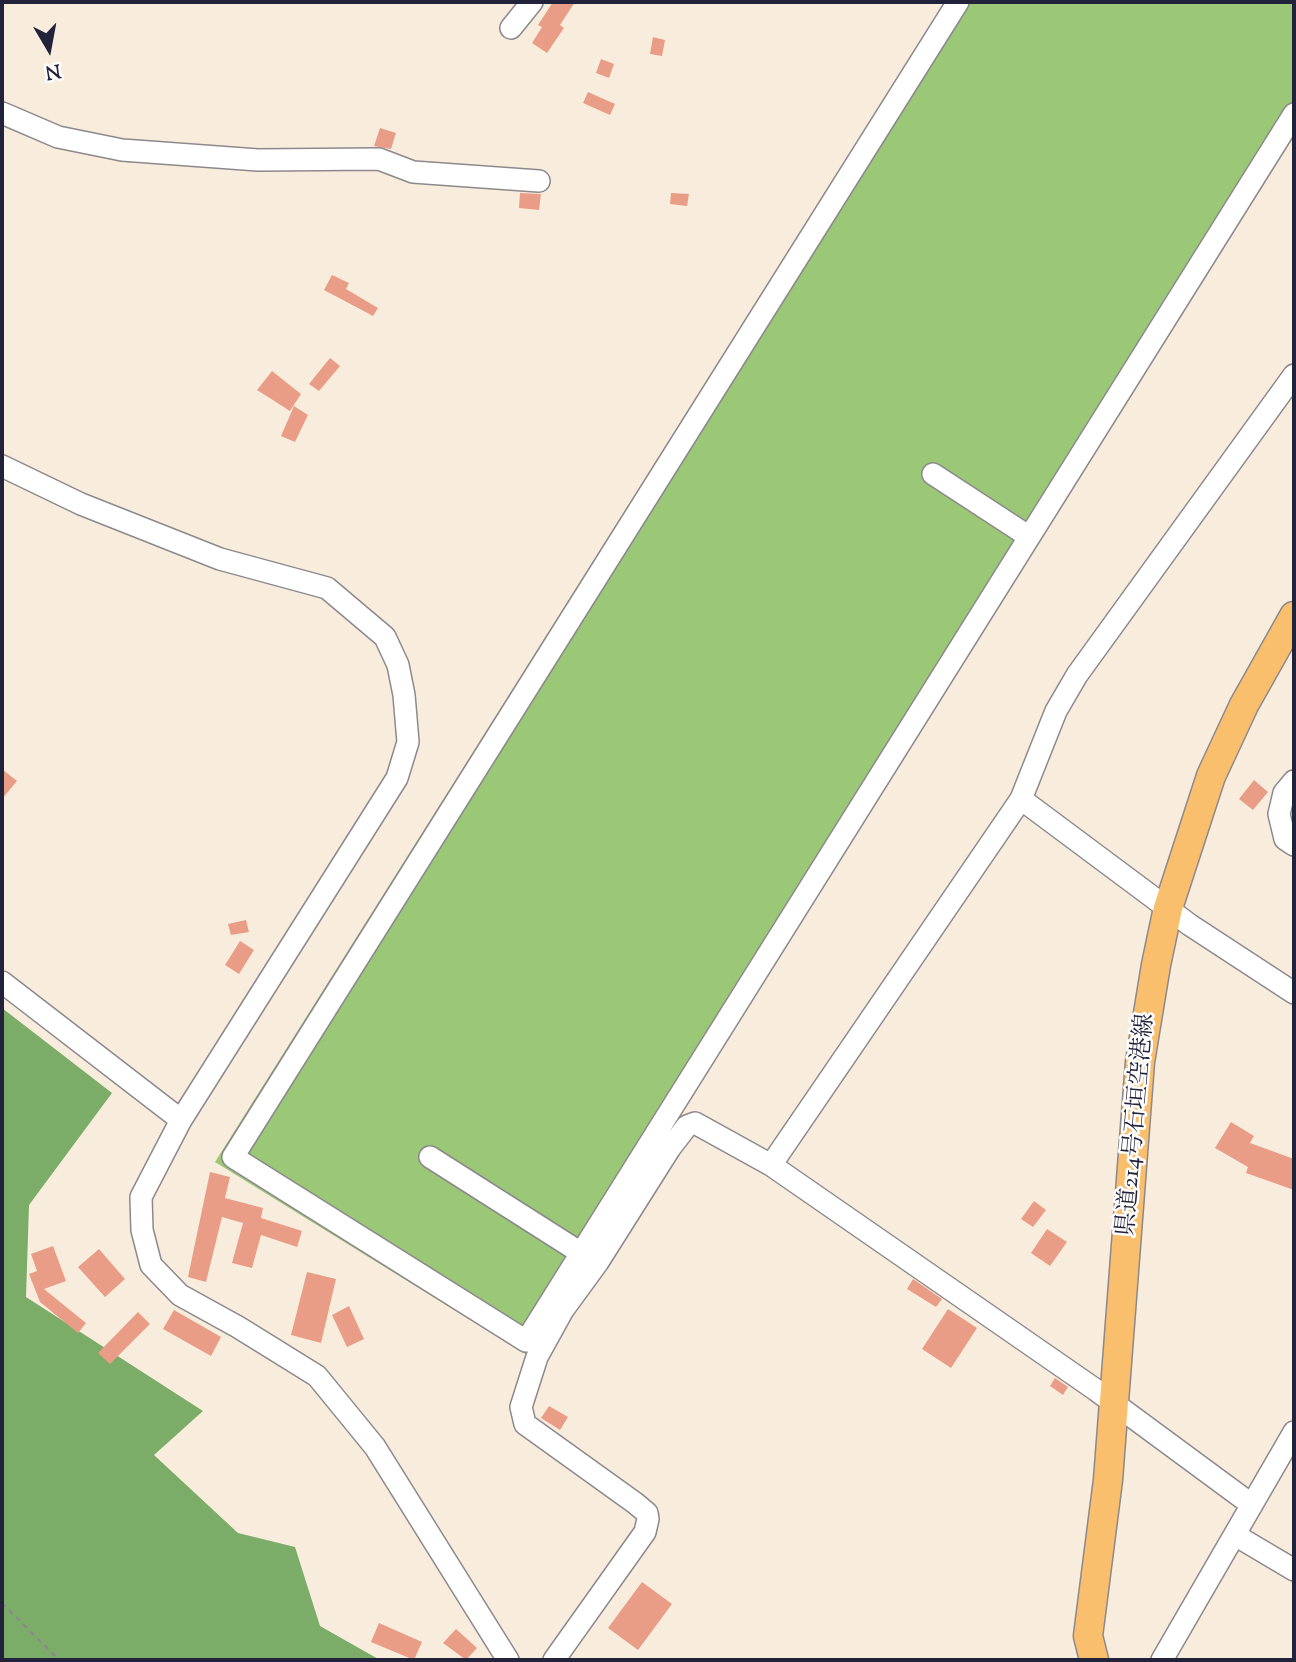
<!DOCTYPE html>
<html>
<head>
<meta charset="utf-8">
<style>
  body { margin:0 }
  #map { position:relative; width:1296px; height:1662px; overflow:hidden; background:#f8eddd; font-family:"Sorts Mill Goudy",serif }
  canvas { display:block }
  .frame { position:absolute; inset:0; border:4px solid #22223b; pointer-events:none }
  .north { position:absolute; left:14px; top:14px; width:70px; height:70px; -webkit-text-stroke:5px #fff; paint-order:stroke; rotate:170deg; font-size:19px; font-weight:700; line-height:28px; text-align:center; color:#22223b }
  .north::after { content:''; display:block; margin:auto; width:24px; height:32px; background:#22223b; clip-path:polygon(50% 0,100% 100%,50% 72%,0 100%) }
</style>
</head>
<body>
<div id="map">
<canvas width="1296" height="1662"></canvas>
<div class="frame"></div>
<div class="north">N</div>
</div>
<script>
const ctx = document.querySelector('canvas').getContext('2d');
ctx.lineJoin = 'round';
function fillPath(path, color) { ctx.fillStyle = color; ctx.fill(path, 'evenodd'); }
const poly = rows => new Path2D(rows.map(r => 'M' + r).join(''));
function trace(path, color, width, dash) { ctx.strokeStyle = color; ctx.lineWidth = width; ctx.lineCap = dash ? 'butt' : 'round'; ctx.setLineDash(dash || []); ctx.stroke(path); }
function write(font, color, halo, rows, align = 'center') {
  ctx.font = font + ' "Sorts Mill Goudy","Noto Serif JP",serif'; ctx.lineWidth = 5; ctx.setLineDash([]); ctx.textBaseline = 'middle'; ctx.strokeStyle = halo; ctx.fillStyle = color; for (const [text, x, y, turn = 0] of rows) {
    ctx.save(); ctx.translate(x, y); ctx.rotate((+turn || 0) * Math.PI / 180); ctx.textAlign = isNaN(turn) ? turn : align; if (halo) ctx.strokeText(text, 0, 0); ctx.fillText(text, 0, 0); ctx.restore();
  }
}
fillPath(poly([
  [945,2,1294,2,1294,133,527,1355,215,1162]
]), '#9ac877');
fillPath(poly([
  [2,1008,112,1093,29,1205,26,1297,203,1411,154,1455,238,1533,295,1547,320,1626,380,1660,2,1660]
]), '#7bac68');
fillPath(poly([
  [553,2,575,2,560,25,564,28,547,53,532,43,542,27,538,25],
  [653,37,665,40,662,56,650,54],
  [601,59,614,64,609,78,596,73],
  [588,92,615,104,610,115,583,103],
  [380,128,396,133,391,149,374,146],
  [520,193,541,194,539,210,519,208],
  [671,193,689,194,687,206,670,204],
  [332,275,349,283,346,289,378,308,373,316,324,290],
  [330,358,340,366,319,391,309,384],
  [272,371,301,394,290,411,257,390],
  [294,406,308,415,295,442,281,436],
  [2,769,17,781,2,799],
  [1254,780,1268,792,1253,810,1239,799],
  [246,920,249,932,231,935,228,924],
  [240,941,254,950,239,974,225,965],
  [1231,1122,1254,1136,1250,1143,1294,1159,1294,1190,1246,1173,1248,1167,1215,1148],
  [210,1172,230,1177,225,1198,263,1208,261,1218,302,1231,297,1247,261,1235,252,1268,232,1263,243,1223,222,1217,206,1282,188,1277],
  [1034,1201,1046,1210,1033,1227,1021,1219],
  [1047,1229,1067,1242,1050,1266,1031,1253],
  [53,1246,66,1281,44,1289,86,1323,78,1333,40,1302,29,1274,37,1271,31,1254],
  [99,1249,125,1279,105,1297,78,1267],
  [307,1272,336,1279,321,1343,291,1335],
  [913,1279,942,1299,936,1307,907,1289],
  [349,1306,364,1339,347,1347,332,1315],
  [948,1309,977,1328,951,1368,922,1349],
  [174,1310,221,1337,211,1356,163,1329],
  [138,1312,150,1324,110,1364,98,1353],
  [1055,1378,1068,1387,1063,1395,1050,1386],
  [549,1406,568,1417,560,1430,541,1418],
  [642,1582,672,1604,638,1650,608,1628],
  [379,1623,422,1642,414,1660,371,1642],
  [456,1629,477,1648,466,1660,443,1643]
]), '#e99d87');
const minor = poly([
  [958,2,233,1157,526,1341,1294,114],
  [511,28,532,2],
  [2,113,58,137,122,150,258,160,379,159,413,172,539,181],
  [2,466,81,504,220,559,327,588,385,637,398,665,404,695,408,742,397,778,181,1120,141,1197,142,1230,151,1265,180,1295,238,1327,317,1376,375,1447,508,1660],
  [933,474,1028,536],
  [1294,781,1284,793,1279,814,1285,839,1294,845],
  [1021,799,1190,925,1294,993],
  [2,982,181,1120],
  [430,1157,581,1253],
  [771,1165,1021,799,1056,711,1077,675,1294,375],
  [1235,1535,1294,1570],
  [554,1660,645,1532,648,1519,647,1513,635,1503,525,1424,521,1407,537,1357,563,1310,598,1262,670,1148,687,1126,695,1123,771,1165,1096,1390,1252,1505],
  [1162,1660,1294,1432]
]);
const major = poly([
  [1094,1660,1088,1636,1108,1480,1140,1062,1156,965,1168,908,1211,776,1244,705,1294,616]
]);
trace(minor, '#8d888c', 24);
trace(major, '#8d888c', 31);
trace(poly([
  [2,1603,59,1660]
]), '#8d888c', 2.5, [5, 5]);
trace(minor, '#fff', 21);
trace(major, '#f9bf6d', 28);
write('24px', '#22223b', '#fff', [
  ["県道214号石垣空港線",1138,1125,-85]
]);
</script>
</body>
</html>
